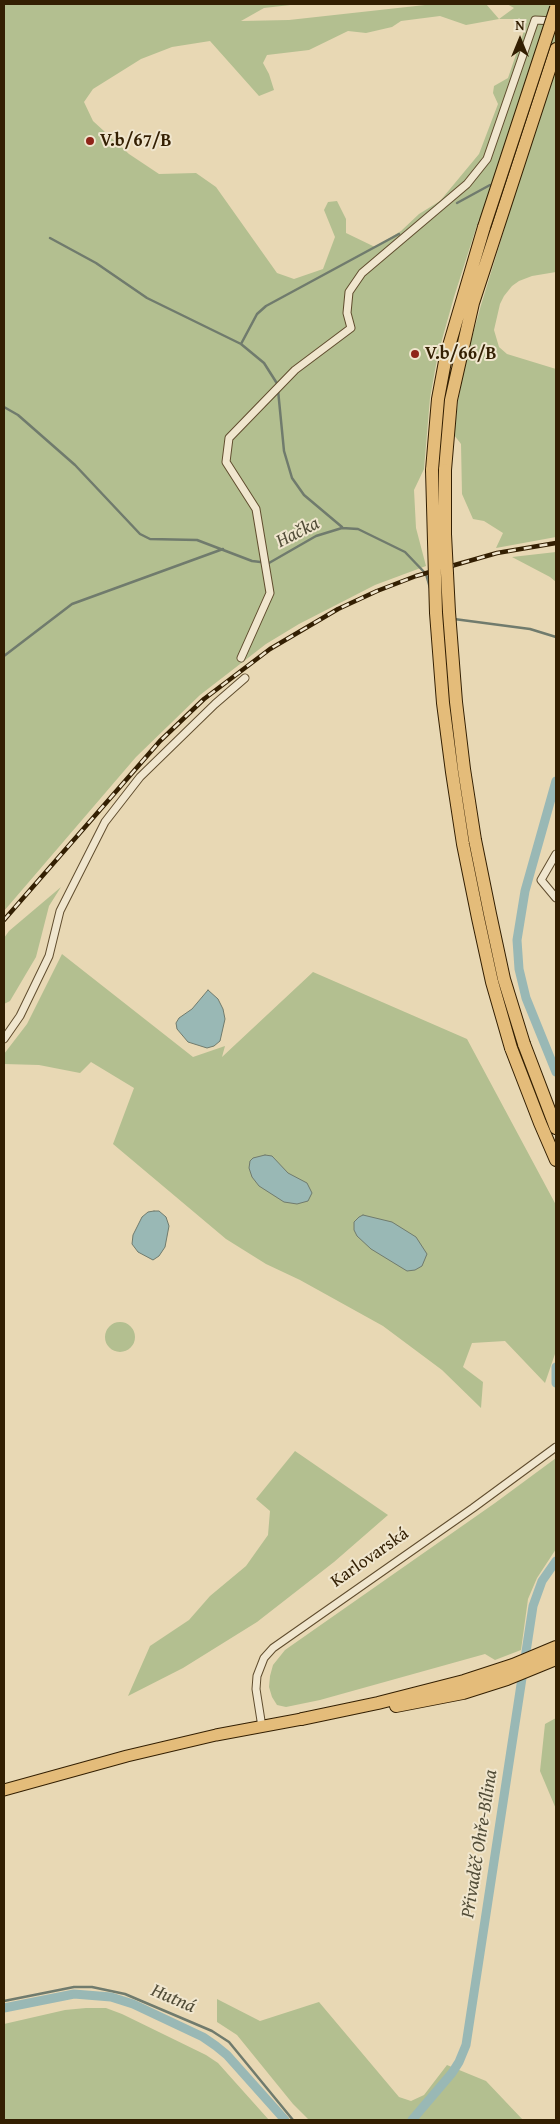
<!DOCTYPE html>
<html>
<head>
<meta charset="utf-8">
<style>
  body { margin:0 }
  #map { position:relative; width:560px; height:2124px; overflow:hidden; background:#e8d8b4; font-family:"Gentium Book Plus",serif }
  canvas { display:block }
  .frame { position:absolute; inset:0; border:5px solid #331f02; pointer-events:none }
  .north { position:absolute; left:495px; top:15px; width:50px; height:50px; -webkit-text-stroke:4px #f0e6ce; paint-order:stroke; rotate:0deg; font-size:14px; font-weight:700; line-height:20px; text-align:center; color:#331f02 }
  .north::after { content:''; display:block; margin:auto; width:18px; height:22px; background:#331f02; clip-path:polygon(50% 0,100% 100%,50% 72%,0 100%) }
</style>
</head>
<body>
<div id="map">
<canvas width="560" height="2124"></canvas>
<div class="frame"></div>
<div class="north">N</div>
</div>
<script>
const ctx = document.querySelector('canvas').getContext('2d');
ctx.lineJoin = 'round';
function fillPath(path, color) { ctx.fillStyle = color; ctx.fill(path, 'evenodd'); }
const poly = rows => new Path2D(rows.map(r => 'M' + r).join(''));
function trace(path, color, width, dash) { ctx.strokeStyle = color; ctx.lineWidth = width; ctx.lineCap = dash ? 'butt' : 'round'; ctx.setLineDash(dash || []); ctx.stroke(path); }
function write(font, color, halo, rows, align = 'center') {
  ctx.font = font + ' "Gentium Book Plus",serif'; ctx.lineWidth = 4; ctx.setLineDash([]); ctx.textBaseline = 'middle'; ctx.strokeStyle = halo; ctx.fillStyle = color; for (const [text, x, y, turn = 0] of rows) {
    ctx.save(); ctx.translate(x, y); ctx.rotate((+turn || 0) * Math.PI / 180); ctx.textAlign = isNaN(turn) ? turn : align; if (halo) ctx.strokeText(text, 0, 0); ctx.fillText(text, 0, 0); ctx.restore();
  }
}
fillPath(poly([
  [4,4,299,4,264,8,241,21,289,20,434,4,486,4,499,19,514,8,507,4,556,4,556,272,532,276,519,281,512,286,504,296,500,304,494,330,499,347,507,354,556,369,556,537,496,548,503,533,484,521,473,519,462,494,461,444,454,435,458,401,466,359,481,305,505,227,479,219,454,297,438,354,430,398,424,469,414,490,416,528,426,566,375,585,299,624,266,644,200,695,136,757,4,911],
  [440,16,466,25,499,19,515,19,525,28,508,78,494,86,493,93,498,104,479,154,440,201,419,214,401,231,375,247,346,233,346,219,337,201,328,202,324,210,335,237,323,269,294,279,277,273,216,187,196,173,159,174,129,154,93,121,84,102,93,89,141,59,172,47,210,41,259,96,274,90,269,74,263,63,267,55,309,50,348,31,366,33,392,27,401,21],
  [556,552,556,582,550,577,512,557],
  [61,887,49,906,36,957,10,1001,4,1004,4,938,9,931],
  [62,954,193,1057,225,1046,222,1057,313,972,467,1039,556,1205,556,1351,545,1383,505,1341,472,1343,463,1367,483,1382,481,1408,442,1370,383,1326,300,1280,266,1264,226,1239,113,1144,134,1088,91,1062,80,1073,39,1065,4,1064,4,1054,27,1024],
  '105 1337a15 15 0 1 1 30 0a15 15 0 1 1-30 0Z',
  [295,1451,388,1515,334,1562,257,1622,183,1668,128,1696,150,1646,189,1620,210,1596,246,1566,268,1535,270,1511,256,1499],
  [556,1458,556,1549,537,1578,528,1599,521,1650,495,1660,485,1654,320,1700,286,1707,277,1705,272,1697,269,1687,270,1676,273,1665,285,1650,495,1503],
  [556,1718,556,1809,540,1771,545,1724],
  [217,1999,260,2021,319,2002,399,2097,411,2101,424,2095,447,2065,486,2081,523,2120,309,2120,293,2104,237,2035,217,2022],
  [86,2008,106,2008,122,2014,206,2055,218,2063,269,2120,4,2120,4,2024,65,2010]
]), '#b3bf90');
const water = poly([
  [208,990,218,999,223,1009,225,1019,220,1041,214,1046,207,1048,188,1042,177,1029,176,1023,179,1018,192,1009,208,990],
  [265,1155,272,1156,288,1173,307,1183,312,1193,308,1201,297,1204,284,1202,259,1186,252,1177,249,1168,250,1161,253,1158,265,1155],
  [154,1211,159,1211,166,1217,169,1226,165,1247,159,1256,153,1260,138,1252,132,1244,133,1235,142,1217,148,1212,154,1211],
  [363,1215,392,1222,416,1237,427,1254,422,1266,415,1270,407,1271,371,1249,357,1236,354,1230,354,1222,359,1217,363,1215]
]);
fillPath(water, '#99b8b5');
trace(water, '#707b6d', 1);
trace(poly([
  [457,203,490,185],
  [50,238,96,263,147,298,241,344],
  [278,385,264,363,241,344,257,314,266,306,399,234],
  [278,390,284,451,292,478,304,495,342,527],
  [4,407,18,415,75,465,140,534,150,539,197,540,252,561,269,563,316,536,342,528,358,529,405,552,426,574,430,588],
  [454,619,530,629,556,637],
  [4,656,72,604,223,549],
  [552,796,556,794],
  [4,2001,74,1987,92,1987,125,1994,212,2031,229,2042,293,2120]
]), '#707b6d', 2.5);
trace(poly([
  [556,781,525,891,517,940,519,969,526,998,556,1072],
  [556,1367,556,1383],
  [4,2008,74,1994,111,1997,133,2004,203,2037,216,2046,227,2055,285,2120],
  [412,2120,452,2073,459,2062,466,2045,533,1606,542,1581,556,1561]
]), '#99b8b5', 9);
const street = poly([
  [241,658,270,593,256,509,226,462,229,438,295,370,351,328,347,313,349,292,362,273,467,184,487,159,535,20,555,21],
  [556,854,541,880,556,898],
  [4,1039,20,1016,49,956,60,911,105,822,140,777,215,704,245,678],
  [262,1727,256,1689,257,1676,264,1658,273,1648,473,1508,556,1447]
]);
const primary = poly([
  [4,1790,127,1756,216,1735,302,1719]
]);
const highway = poly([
  [432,470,438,399,446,356,484,227],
  [445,470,451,400,473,303,556,49],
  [524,1044,556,1128],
  [511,1048,540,1123,556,1160],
  [396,1706,463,1693,507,1679,556,1659],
  [302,1719,378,1703,464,1681,513,1665,556,1647]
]);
trace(street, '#604d2e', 9);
trace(primary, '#331f02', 13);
trace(highway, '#331f02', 14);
trace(street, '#f0e6ce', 7);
trace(primary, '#e4bc7a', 11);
trace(highway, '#e4bc7a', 12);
const rail = poly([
  [4,920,160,741,204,699,270,649,338,609,377,591,416,576,497,553,556,543]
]);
trace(rail, '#331f02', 4.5);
trace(rail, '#f0e6ce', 2.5, [8]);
const highwayBridge = poly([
  [484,227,556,8],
  [432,470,436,613,443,703,452,772,463,844,478,918,492,982,511,1048],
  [445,470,445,534,449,612,456,702,464,769,475,840,490,914,504,979,524,1044]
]);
trace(highwayBridge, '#331f02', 14, []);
trace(highwayBridge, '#e4bc7a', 12);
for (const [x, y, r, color] of [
  [90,141,5,"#8f2418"],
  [415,354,5,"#8f2418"]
]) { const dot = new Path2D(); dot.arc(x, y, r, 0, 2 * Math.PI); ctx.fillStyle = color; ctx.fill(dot); trace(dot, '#f0e6ce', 2); }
write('bold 18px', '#331f02', '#f0e6ce', [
  ["V.b/67/B",100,141],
  ["V.b/66/B",425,354]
], 'left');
write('18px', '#331f02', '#f0e6ce', [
  ["Karlovarská",370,1558,-35]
]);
write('italic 19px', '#524d38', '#f0e6ce', [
  ["Hačka",298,533,-27],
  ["Přivaděč Ohře-Bílina",480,1844,-81],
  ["Hutná",173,1999,23]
]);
</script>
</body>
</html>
